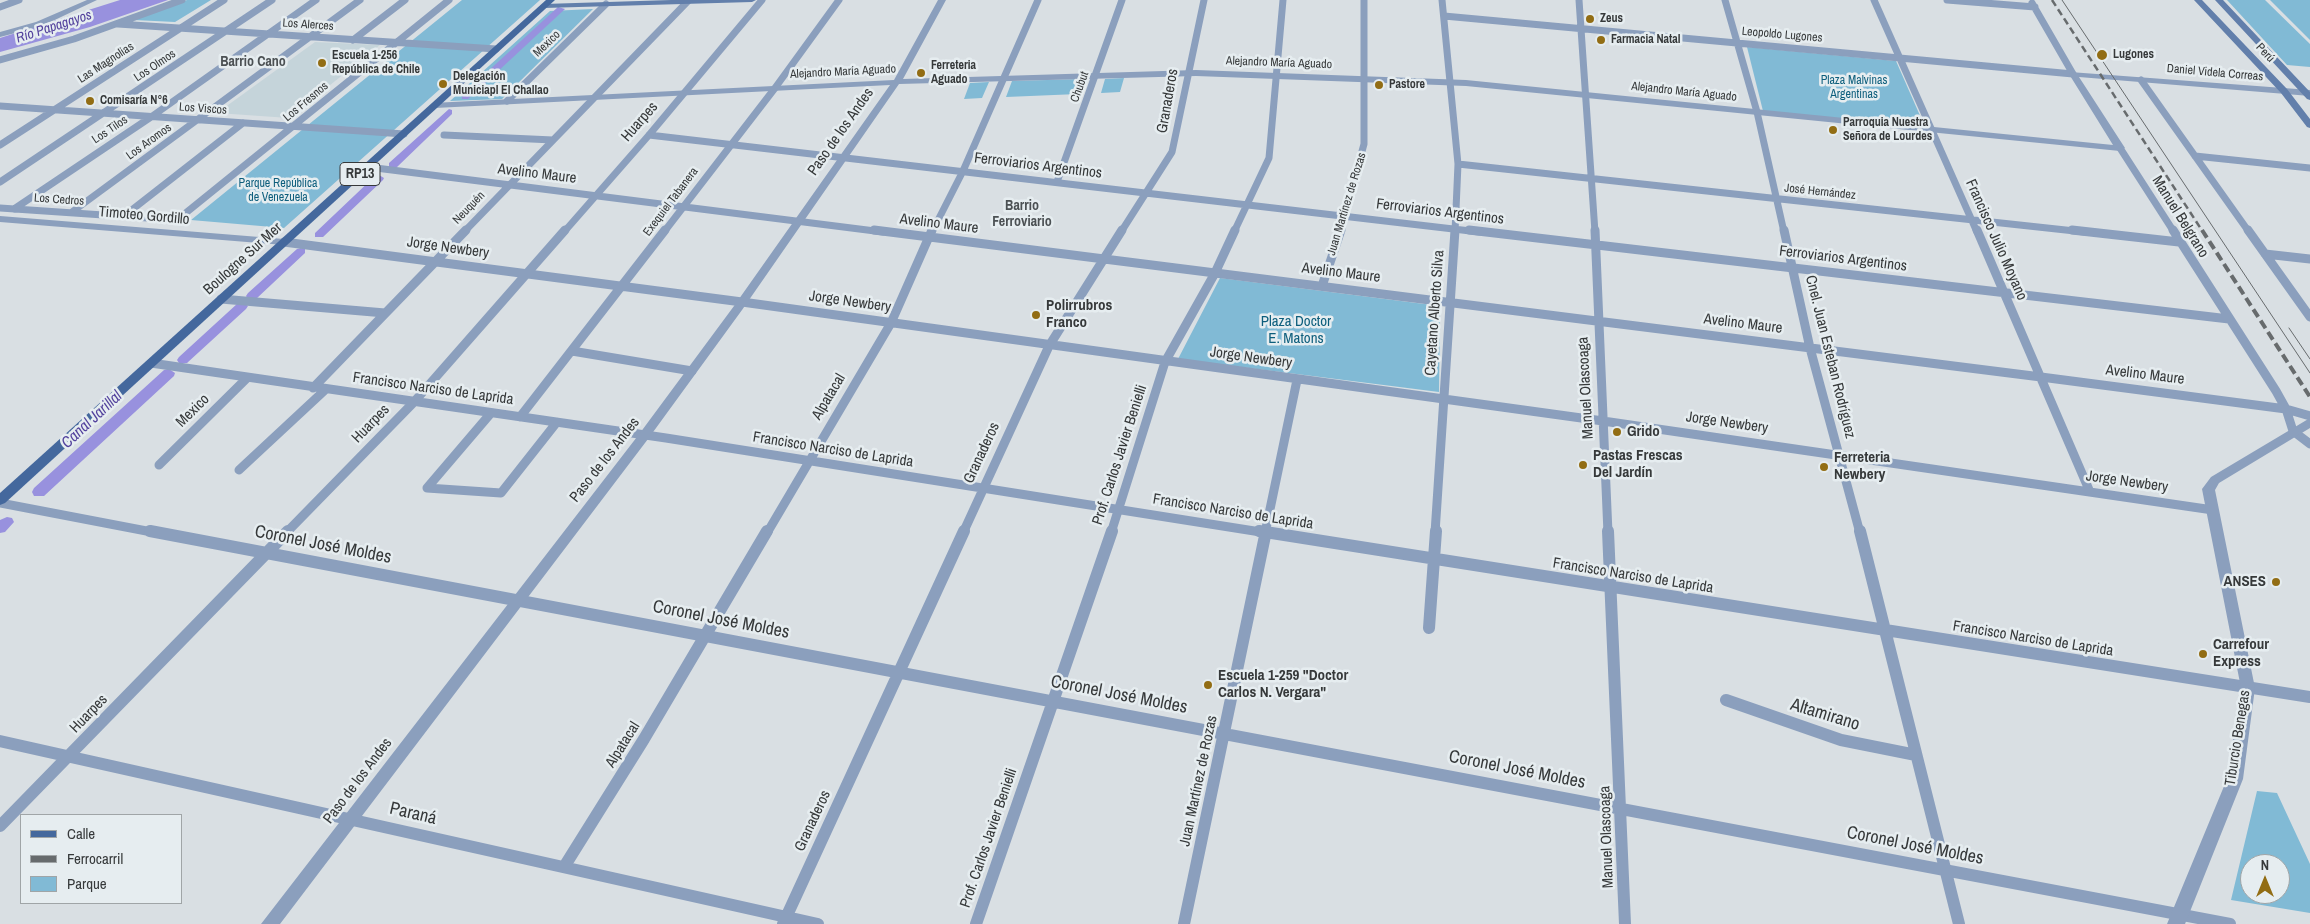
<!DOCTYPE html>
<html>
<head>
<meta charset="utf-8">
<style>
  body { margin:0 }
  #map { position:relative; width:2310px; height:924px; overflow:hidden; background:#d9dfe3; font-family:"Archivo Narrow",sans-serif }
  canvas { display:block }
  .legend { position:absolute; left:20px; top:814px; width:162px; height:90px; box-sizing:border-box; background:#e6edf0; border:1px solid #a0a5a7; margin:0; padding:6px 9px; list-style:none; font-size:15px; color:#36393a }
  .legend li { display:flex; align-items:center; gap:10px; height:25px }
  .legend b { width:25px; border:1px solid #a0a5a7 }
  .north { position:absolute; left:2240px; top:854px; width:50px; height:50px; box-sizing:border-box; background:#e6edf0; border:1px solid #a0a5a7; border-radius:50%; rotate:0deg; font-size:14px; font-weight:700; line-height:20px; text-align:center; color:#36393a }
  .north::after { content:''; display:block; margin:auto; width:18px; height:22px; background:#926d14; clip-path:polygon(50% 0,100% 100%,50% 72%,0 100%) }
</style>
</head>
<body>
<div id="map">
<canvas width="2310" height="924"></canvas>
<ul class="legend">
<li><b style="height:6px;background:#44689d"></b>Calle</li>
<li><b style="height:6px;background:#676b6d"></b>Ferrocarril</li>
<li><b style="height:14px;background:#81bad5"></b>Parque</li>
</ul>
<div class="north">N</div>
</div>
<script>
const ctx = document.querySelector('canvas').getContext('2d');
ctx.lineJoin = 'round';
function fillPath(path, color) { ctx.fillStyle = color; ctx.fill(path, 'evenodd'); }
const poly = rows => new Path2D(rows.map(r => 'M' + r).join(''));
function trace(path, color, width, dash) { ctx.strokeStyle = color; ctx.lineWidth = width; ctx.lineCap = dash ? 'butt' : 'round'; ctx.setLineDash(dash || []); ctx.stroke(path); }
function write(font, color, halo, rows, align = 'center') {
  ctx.font = font + ' "Archivo Narrow",sans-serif'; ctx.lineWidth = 5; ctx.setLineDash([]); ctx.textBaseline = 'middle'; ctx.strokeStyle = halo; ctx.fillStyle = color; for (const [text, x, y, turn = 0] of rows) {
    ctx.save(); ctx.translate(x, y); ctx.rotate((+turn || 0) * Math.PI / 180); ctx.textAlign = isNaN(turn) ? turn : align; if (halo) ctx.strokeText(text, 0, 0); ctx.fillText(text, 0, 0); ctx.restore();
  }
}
fillPath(poly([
  [315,42,380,45,289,118,217,113]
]), '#c5d4da');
fillPath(poly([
  [187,0,211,0,175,22,134,20],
  [462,0,540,0,284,228,191,220],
  [2227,0,2265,0,2310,44,2310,67,2287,65],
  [2270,0,2310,0,2310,40],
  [593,9,502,99,450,101,550,11],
  [1747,47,1896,61,1925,127,1763,111],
  [1124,78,1120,92,1101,93,1105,79],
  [1083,79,1078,94,1006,97,1012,81],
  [989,82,982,98,964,99,970,83],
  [1220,278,1440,306,1439,392,1178,359],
  [2257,791,2277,793,2310,864,2310,913,2231,900],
  [2250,864,2280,864,2280,894,2250,894]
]), '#81bad5');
fillPath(poly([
  [120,0,168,0,90,27,0,52,0,38]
]), '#9891de');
fillPath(poly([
  [558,7,565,9,468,99,462,99,462,95,558,7],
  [449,109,452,110,452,114,397,167,389,167,389,163,449,109],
  [379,175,384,178,383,180,323,237,315,237,315,233,375,176,379,175],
  [301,248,305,249,305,253,256,299,248,299,246,296,248,293,297,249,301,248],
  [242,302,248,306,246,309,187,363,179,363,177,360,179,357,238,303,242,302],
  [169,369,175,373,174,376,44,496,34,496,32,492,34,488,164,370,169,369],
  [7,517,12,518,14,522,5,532,0,533,0,520,7,517]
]), '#9891de');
trace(poly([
  [1442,0,1458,164,1455,232],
  [1579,0,1595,232],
  [1725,0,1757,112,1784,232],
  [1874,0,1977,232],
  [1947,0,2035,7],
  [2032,3,2073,74],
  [0,7,19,0],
  [1444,16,2073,74],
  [118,24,496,49],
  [353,40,405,0],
  [0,60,74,39,182,0],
  [2141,80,2249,232],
  [507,101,606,4],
  [0,106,404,134],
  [444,135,553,140],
  [649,135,1479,232],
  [0,145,224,0],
  [2120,148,2174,232],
  [2195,156,2310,168],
  [1458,164,2084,232],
  [368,167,883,232],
  [0,182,272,0],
  [1057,182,1122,0],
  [0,208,177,220,449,0],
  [14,209,151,117,316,0],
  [72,212,360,0],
  [124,216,243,123],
  [464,232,689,0],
  [564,232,649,135,762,0],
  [664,232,775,88,839,0],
  [932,232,963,171,1038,0],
  [1121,232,1172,152,1204,0],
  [1234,232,1269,158,1283,0],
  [1340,232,1364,144,1364,0]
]), '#8b9fbd', 7);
trace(poly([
  [874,230,2041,377,2286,409,2310,416],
  [1469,230,2229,319],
  [1595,230,1608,533],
  [1784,230,1810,348,1860,533],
  [1977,230,2090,492],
  [2072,230,2179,242],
  [2173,230,2276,391,2286,409,2293,431,2310,444],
  [2248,230,2310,317],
  [284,242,742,302,1603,421,2213,510],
  [2265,254,2310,259],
  [1322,286,1341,230],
  [221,299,385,313],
  [572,351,692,371],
  [151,363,666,438,1267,533],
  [313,388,466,230],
  [520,417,665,230],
  [159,465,247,378],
  [239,470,325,390],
  [427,488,501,493,557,422],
  [427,488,491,413],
  [0,503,157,533],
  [286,533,414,402,565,230],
  [767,533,891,323,932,230],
  [963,533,1049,346,1122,230],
  [1111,533,1165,362,1215,273,1235,230],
  [1265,533,1297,380],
  [1435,533,1455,230]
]), '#8b9fbd', 9);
trace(poly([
  [150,531,2230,924],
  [1259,531,2310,697],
  [1608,531,1625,924],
  [1860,531,1959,924],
  [1429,628,1436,531],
  [1726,700,1841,740,1916,755],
  [0,741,818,924],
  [0,826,288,531],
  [564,867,644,739,767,531],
  [783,924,964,531],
  [976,924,1112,531],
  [1184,924,1266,531]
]), '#8b9fbd', 12);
fillPath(poly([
  [87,0,97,0,42,26,0,37,0,32,36,22,87,0],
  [938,0,946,0,903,79,1196,70,1466,80,2113,145,2069,74,2070,72,2310,90,2310,96,2079,77,2125,148,2120,151,1466,86,1196,76,899,84,742,310,648,439,280,924,261,924,640,433,734,306,890,85,435,108,432,107,432,103,894,80,938,0],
  [0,216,284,239,289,242,284,245,0,222,0,216],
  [2310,418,2310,428,2219,483,2215,490,2255,688,2243,779,2185,924,2167,924,2227,779,2241,688,2202,489,2211,477,2310,418]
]), '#8b9fbd');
fillPath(poly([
  [671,0,756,0,752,2,544,8,540,6,544,4,671,0],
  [2194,0,2202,0,2287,89,2310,119,2310,128,2307,127,2281,93,2194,0],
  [2215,0,2223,0,2310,92,2310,100,2307,99,2215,0]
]), '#627fab');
fillPath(poly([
  [546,0,555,0,5,503,0,505,0,493,546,0]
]), '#44689d');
trace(poly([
  [2062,0,2310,373],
  [2289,328,2310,359]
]), '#676b6d', 1);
trace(poly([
  [2052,0,2203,232]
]), '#676b6d', 2.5, [7, 4]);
trace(poly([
  [2202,230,2310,397]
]), '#676b6d', 4, [9, 4.5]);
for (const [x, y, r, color] of [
  [1590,19,5,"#926d14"],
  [1601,40,5,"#926d14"],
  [2102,55,6,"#926d14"],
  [322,63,5,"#926d14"],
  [921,73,5,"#926d14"],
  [443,84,5,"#926d14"],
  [1379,85,5,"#926d14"],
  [90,101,5,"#926d14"],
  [1833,130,5,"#926d14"],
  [1036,315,5,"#926d14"],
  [1617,432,5,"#926d14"],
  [1583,465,5,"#926d14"],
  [1824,467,5,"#926d14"],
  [2276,582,5,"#926d14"],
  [2203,654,5,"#926d14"],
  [1208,685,5,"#926d14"]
]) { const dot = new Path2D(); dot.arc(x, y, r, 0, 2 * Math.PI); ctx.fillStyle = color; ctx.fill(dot); trace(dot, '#e6edf0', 2); }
write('bold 12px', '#36393a', '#e6edf0', [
  ["Zeus",1600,19],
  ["Farmacia Natal",1611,40],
  ["Lugones",2113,55],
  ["Escuela 1-256",332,56],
  ["República de Chile",332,70],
  ["Ferreteria",931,66],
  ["Aguado",931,80],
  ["Delegación",453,77],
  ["Municiapl El Challao",453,91],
  ["Pastore",1389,85],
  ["Comisaría N°6",100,101],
  ["Parroquia Nuestra",1843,123],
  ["Señora de Lourdes",1843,137]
], 'left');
write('12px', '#36393a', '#e6edf0', [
  ["Los Alerces",308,25,4],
  ["Leopoldo Lugones",1782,35,5],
  ["Mexico",547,44,-44],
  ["Perú",2265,53,47],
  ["Las Magnolias",106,63,-33],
  ["Alejandro María Aguado",1279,63,2],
  ["Los Olmos",155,66,-34],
  ["Alejandro María Aguado",843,72,-3],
  ["Daniel Videla Correas",2215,73,5],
  ["Chubut",1080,87,-70],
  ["Alejandro María Aguado",1684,92,6],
  ["Los Fresnos",306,102,-40],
  ["Los Viscos",203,109,4],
  ["Los Tilos",110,130,-34],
  ["Los Aromos",149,142,-36],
  ["José Hernández",1820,192,6],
  ["Los Cedros",59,200,4],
  ["Exequiel Tabanera",671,202,-53],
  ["Juan Martínez de Rozas",1347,204,-73],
  ["Neuquén",469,208,-46]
]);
write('12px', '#0d5e7c', '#e6edf0', [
  ["Plaza Malvinas",1854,81],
  ["Argentinas",1854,95],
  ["Parque República",278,184],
  ["de Venezuela",278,198]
]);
write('italic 14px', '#53429d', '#e6edf0', [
  ["Río Papagayos",54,27,-18]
]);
write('bold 14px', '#4c5154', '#e6edf0', [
  ["Barrio Cano",253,62],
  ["Barrio",1022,206],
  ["Ferroviario",1022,222]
]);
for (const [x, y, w] of [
  [360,174,40]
]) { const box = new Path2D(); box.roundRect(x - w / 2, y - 11.5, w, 23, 4); ctx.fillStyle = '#e6edf0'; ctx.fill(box); trace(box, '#36393a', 1); }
write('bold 14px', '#36393a', null, [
  ["RP13",360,174]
]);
write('15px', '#36393a', '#e6edf0', [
  ["Granaderos",1168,101,-80],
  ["Huarpes",640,122,-49],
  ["Paso de los Andes",841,132,-55],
  ["Ferroviarios Argentinos",1038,166,7],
  ["Avelino Maure",537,174,7],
  ["Ferroviarios Argentinos",1440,212,7],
  ["Timoteo Gordillo",144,216,5],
  ["Manuel Belgrano",2180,217,58],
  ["Avelino Maure",939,224,7],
  ["Francisco Julio Moyano",1996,240,66],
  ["Jorge Newbery",448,248,8],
  ["Boulogne Sur Mer",243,259,-42],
  ["Ferroviarios Argentinos",1843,259,7],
  ["Avelino Maure",1341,273,7],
  ["Jorge Newbery",850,302,8],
  ["Cayetano Alberto Silva",1435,313,-86],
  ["Avelino Maure",1743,324,7],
  ["Cnel. Juan Esteban Rodríguez",1830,357,76],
  ["Jorge Newbery",1251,358,8],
  ["Avelino Maure",2145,375,7],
  ["Manuel Olascoaga",1586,388,-93],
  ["Francisco Narciso de Laprida",433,389,8],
  ["Alpatacal",829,397,-59],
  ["Mexico",193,411,-45],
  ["Jorge Newbery",1727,423,8],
  ["Huarpes",371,424,-46],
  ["Francisco Narciso de Laprida",833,450,9],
  ["Granaderos",982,453,-65],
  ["Prof. Carlos Javier Benielli",1120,455,-72],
  ["Paso de los Andes",605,460,-52],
  ["Jorge Newbery",2127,482,8],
  ["Francisco Narciso de Laprida",1233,512,9],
  ["Francisco Narciso de Laprida",1633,576,9],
  ["Francisco Narciso de Laprida",2033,639,9],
  ["Huarpes",89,714,-46],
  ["Tiburcio Benegas",2238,738,-81],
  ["Alpatacal",623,745,-58],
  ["Paso de los Andes",358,781,-53],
  ["Juan Martínez de Rozas",1199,781,-78],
  ["Granaderos",813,821,-65],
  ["Manuel Olascoaga",1607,837,-92],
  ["Prof. Carlos Javier Benielli",989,838,-71]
]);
write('bold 15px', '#36393a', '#e6edf0', [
  ["Polirrubros",1046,306],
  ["Franco",1046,323],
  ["Grido",1627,432],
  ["Pastas Frescas",1593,456],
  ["Del Jardín",1593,473],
  ["Ferreteria",1834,458],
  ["Newbery",1834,475],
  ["ANSES",2266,582,"right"],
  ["Carrefour",2213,645],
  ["Express",2213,662],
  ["Escuela 1-259 \"Doctor",1218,676],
  ["Carlos N. Vergara\"",1218,693]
], 'left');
write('15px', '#0d5e7c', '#e6edf0', [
  ["Plaza Doctor",1296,322],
  ["E. Matons",1296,339]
]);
write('italic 16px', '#53429d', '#e6edf0', [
  ["Canal Jarillal",92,420,-43]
]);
write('18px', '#36393a', '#e6edf0', [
  ["Coronel José Moldes",323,545,11],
  ["Coronel José Moldes",721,620,11],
  ["Coronel José Moldes",1119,695,11],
  ["Altamirano",1825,715,17],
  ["Coronel José Moldes",1517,770,11],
  ["Paraná",413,814,13],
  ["Coronel José Moldes",1915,846,11]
]);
</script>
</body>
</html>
